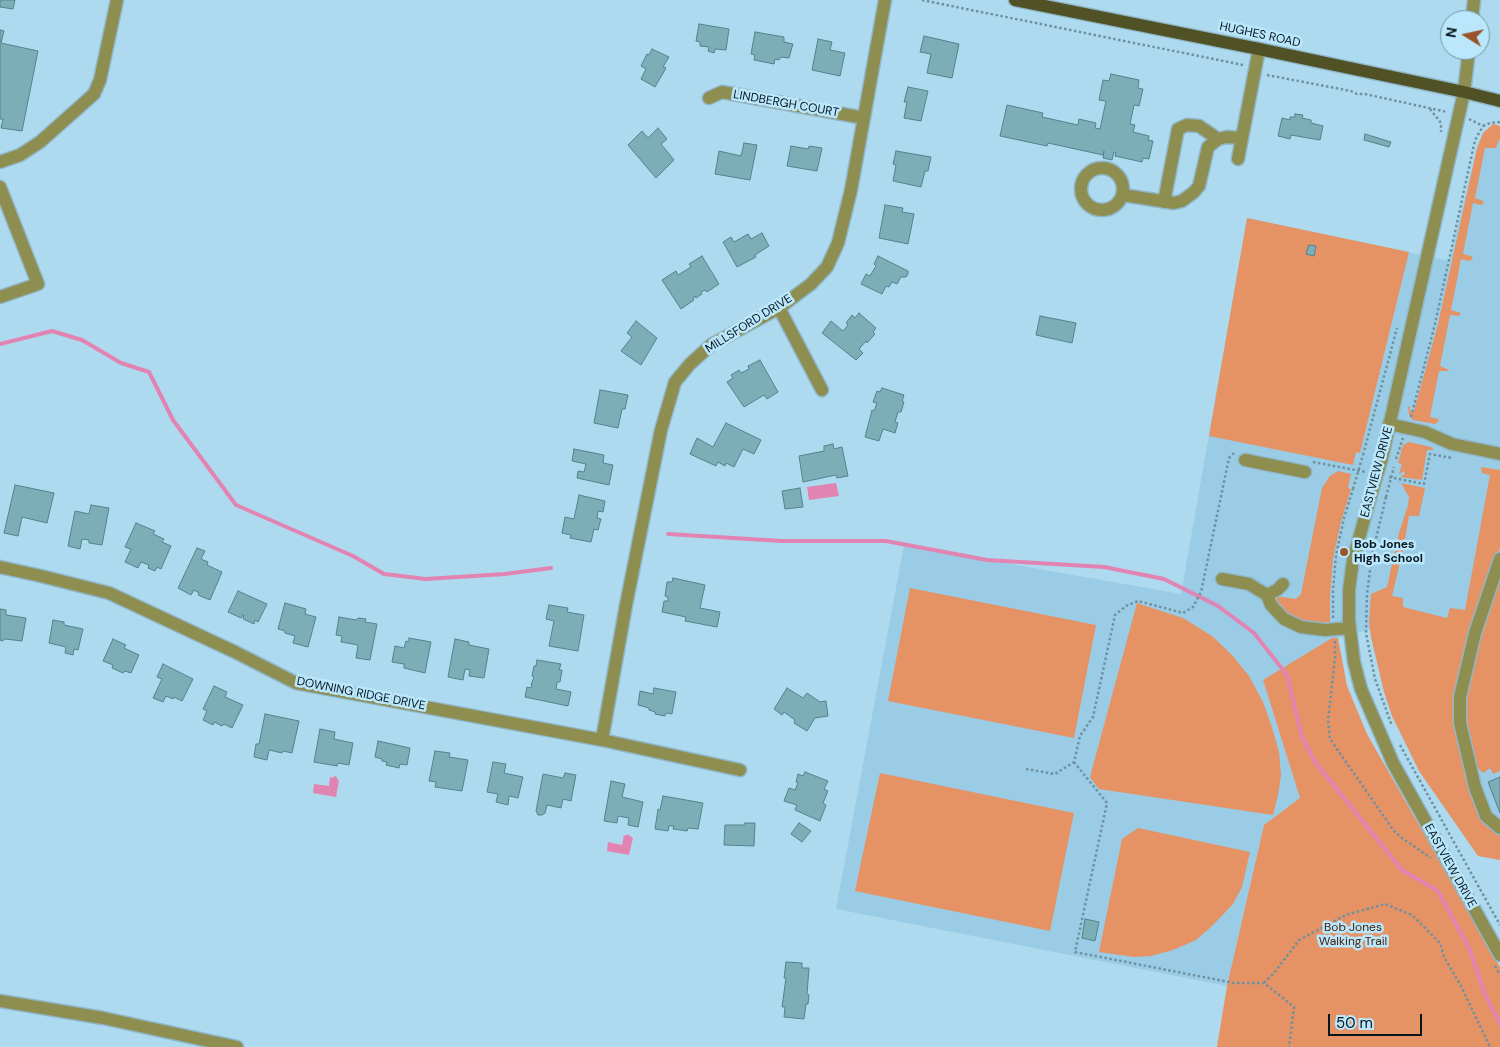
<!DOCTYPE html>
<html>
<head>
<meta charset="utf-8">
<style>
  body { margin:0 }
  #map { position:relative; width:1500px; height:1047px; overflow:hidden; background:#aedaef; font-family:"DM Sans",sans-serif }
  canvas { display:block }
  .north { position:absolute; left:1440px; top:10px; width:50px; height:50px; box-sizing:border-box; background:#bbe7fc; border:1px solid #7394a3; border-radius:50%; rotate:280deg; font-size:14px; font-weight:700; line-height:20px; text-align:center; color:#06171e }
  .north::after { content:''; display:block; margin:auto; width:18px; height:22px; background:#9a542a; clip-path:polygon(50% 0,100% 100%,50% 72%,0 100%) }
  .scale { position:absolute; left:1328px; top:1014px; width:94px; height:22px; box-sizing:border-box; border:2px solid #06171e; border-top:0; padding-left:6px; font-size:15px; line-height:18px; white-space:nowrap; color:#06171e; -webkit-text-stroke:4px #bbe7fc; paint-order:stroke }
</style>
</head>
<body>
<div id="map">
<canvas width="1500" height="1047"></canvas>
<div class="north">N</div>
<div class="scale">50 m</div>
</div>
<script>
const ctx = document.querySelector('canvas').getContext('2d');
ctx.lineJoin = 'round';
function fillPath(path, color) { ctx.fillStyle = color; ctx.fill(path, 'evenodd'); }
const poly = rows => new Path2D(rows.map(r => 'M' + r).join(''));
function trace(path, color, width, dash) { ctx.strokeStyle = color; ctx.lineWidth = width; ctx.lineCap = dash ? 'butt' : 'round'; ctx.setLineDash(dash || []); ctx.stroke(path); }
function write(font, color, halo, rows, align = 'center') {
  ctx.font = font + ' "DM Sans",sans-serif'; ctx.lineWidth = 5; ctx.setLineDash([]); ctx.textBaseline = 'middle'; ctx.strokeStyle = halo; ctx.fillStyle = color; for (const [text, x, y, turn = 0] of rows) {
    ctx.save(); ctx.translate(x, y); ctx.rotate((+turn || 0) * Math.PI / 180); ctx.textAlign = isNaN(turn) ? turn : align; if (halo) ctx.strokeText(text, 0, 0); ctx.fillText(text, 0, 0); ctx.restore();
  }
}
fillPath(poly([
  [1495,127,1500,128,1500,860,1478,856,1424,770,1376,628,1332,639,1263,680,1300,798,1264,825,1227,986,836,909,904,545,1181,594,1247,218,1449,261,1477,148,1483,133]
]), '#9acce5');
fillPath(poly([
  [1493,124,1500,126,1500,140,1499,140,1496,148,1485,148,1475,198,1483,201,1484,203,1481,205,1473,203,1463,254,1471,256,1473,259,1469,261,1461,259,1451,310,1461,313,1459,316,1450,315,1440,366,1449,370,1448,371,1439,371,1430,417,1438,419,1439,421,1435,424,1413,420,1409,415,1408,406,1410,407,1410,411,1414,411,1438,324,1477,148,1483,133],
  [1247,218,1409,252,1360,453,1356,452,1353,465,1209,436],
  [1409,442,1431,447,1434,450,1427,450,1422,480,1400,477,1405,474,1404,471,1399,474,1402,464,1398,463,1403,445],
  [1481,467,1500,470,1500,547,1460,681,1468,772,1500,831,1500,860,1478,856,1419,771,1392,716,1384,692,1371,637,1369,623,1371,594,1387,587,1399,533,1408,505,1409,497,1401,483,1425,488,1419,516,1409,516,1404,545,1412,546,1412,550,1403,550,1392,596,1403,598,1403,607,1447,618,1450,608,1465,610,1490,475,1482,473],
  [1338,471,1351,474,1348,488,1351,489,1341,522,1333,558,1330,597,1330,622,1320,624,1296,620,1278,604,1276,596,1296,599,1301,594,1322,488,1330,476],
  [1500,571,1500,771,1493,774,1490,768,1483,773,1479,769,1475,769,1465,722,1465,701,1468,676],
  [910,588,1096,625,1074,738,888,701],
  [1137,603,1183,618,1212,636,1232,655,1249,676,1263,702,1271,724,1279,752,1281,775,1278,795,1273,815,1099,789,1090,777],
  [1332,638,1338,638,1347,686,1367,734,1500,967,1500,1047,1217,1047,1227,986,1264,825,1300,798,1263,680],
  [880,773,1074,813,1050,931,855,891],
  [1138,828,1250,852,1242,887,1233,904,1212,926,1196,940,1173,950,1151,956,1134,957,1099,952,1122,839]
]), '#e59264');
fillPath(poly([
  [836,483,839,496,809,500,807,487],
  [334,776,337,777,337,779,339,780,336,797,313,793,314,784,329,786,330,777,333,778],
  [627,834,633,838,629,855,607,851,608,842,622,845,624,835,626,836]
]), '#e184b2');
trace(poly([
  [0,344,52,331,82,340,121,363,149,372,173,420,236,505,353,556,384,574,426,579,505,574,551,568],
  [668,534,782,541,886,541,987,560,1104,567,1164,579,1218,606,1254,633,1287,675,1302,737,1315,762,1402,870,1438,891,1469,948,1485,994,1500,1024]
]), '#e184b2', 4);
const building = poly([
  [0,0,15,0,13,9,0,7,0,0],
  [699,24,729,29,726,50,715,49,714,53,708,51,709,47,700,46,700,42,696,41,699,24],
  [0,30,4,31,1,43,38,51,22,131,1,128,3,119,0,119,0,30],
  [755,32,784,37,784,42,793,44,789,58,781,57,779,60,775,59,774,64,754,60,755,55,751,54,755,32],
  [924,36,959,44,952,78,927,73,931,54,920,52,924,36],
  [818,39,832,42,830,50,845,53,840,76,812,70,818,39],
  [652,49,669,57,663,67,666,68,655,87,641,79,646,69,641,66,647,54,649,55,652,49],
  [1111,74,1139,80,1138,88,1143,89,1139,106,1134,105,1130,124,1135,125,1133,132,1149,136,1148,140,1153,141,1149,159,1143,158,1142,162,1115,156,1116,153,1114,152,1112,160,1103,158,1104,151,1103,155,1048,143,1047,146,1000,136,1007,105,1043,113,1042,117,1078,125,1079,119,1096,123,1095,128,1100,129,1106,101,1099,100,1103,80,1109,81,1111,74],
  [908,87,928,91,921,121,904,118,907,102,904,102,908,87],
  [1295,114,1303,115,1302,118,1311,120,1311,123,1323,126,1320,140,1291,135,1290,139,1278,136,1282,118,1290,120,1290,117,1295,117,1295,114],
  [658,128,667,139,661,144,674,160,656,178,628,145,642,131,648,138,658,128],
  [1365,134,1391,142,1389,147,1364,140,1365,134],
  [744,143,757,145,750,180,715,174,719,151,741,156,744,143],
  [791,146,808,149,809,146,822,148,817,171,787,166,791,146],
  [896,151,931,157,928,171,925,171,921,187,893,181,896,165,893,164,896,151],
  [885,205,903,208,902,212,914,214,908,244,879,238,885,205],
  [762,233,769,246,755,255,756,257,737,267,723,242,731,237,734,242,748,234,751,239,762,233],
  [1309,245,1316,246,1314,256,1306,254,1309,245],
  [702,256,719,284,707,292,705,290,701,292,702,294,696,298,695,296,693,298,694,300,681,309,662,280,676,271,678,275,691,267,689,264,702,256],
  [878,256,908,271,908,274,906,277,901,277,897,284,892,282,889,287,886,286,882,294,861,284,866,274,870,276,876,266,874,264,878,256],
  [859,313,876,328,873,332,875,334,867,343,866,341,859,349,863,353,856,360,822,333,831,321,843,331,848,325,846,323,852,315,855,318,859,313],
  [1040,316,1076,323,1072,343,1036,335,1040,316],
  [636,321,657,338,641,365,621,351,632,337,627,333,636,321],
  [760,360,778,392,767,399,764,395,744,407,727,382,733,378,731,375,739,370,741,373,749,369,748,366,760,360],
  [882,388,904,395,902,401,904,402,901,412,898,412,895,422,898,423,895,433,883,429,879,441,865,437,872,410,874,411,877,403,873,402,877,391,880,392,882,388],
  [600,390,628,395,625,409,622,409,618,428,594,423,600,390],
  [726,423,761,440,754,454,743,449,734,467,726,463,725,466,718,462,716,466,690,454,697,438,713,447,726,423],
  [833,444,834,449,842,447,848,476,837,478,836,475,803,482,799,456,824,451,824,446,833,444],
  [574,449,604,455,603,463,613,465,609,485,577,478,578,471,584,472,586,464,572,461,574,449],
  [15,485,54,493,47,523,22,517,18,536,4,533,15,485],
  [800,488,803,507,785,509,782,491,800,488],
  [579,495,605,501,603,512,598,511,597,518,601,519,598,530,594,529,591,542,570,538,571,535,562,533,565,517,574,519,579,495],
  [91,505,109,508,102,545,89,543,89,540,82,539,80,549,68,546,75,511,89,514,91,505],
  [136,523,155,531,153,534,164,539,162,542,171,546,161,569,157,567,155,571,148,568,149,565,141,562,138,568,125,562,131,549,125,547,136,523],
  [197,548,205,551,201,559,208,562,207,565,222,572,210,600,198,595,199,593,194,590,191,595,178,588,197,548],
  [673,578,705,585,700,608,720,612,717,627,685,621,686,617,662,612,664,601,668,601,668,597,665,596,667,582,672,582,673,578],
  [238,591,267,604,258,622,255,620,254,624,243,619,244,615,243,615,241,618,228,612,238,591],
  [285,603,306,609,305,614,316,617,308,647,293,643,295,636,285,633,285,631,278,629,285,603],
  [549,605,568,608,567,612,584,615,578,651,549,646,554,621,546,619,549,605],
  [0,609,6,610,6,615,26,618,22,641,5,639,2,641,0,640,0,609],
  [339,617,356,620,358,618,366,619,365,622,377,624,370,660,356,658,358,645,341,642,342,636,336,635,339,617],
  [53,620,64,622,64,625,83,629,78,650,74,649,73,655,65,653,66,647,49,643,53,620],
  [409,638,431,642,425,673,404,668,404,664,392,662,395,646,404,648,406,641,409,642,409,638],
  [113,639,126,645,124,648,139,655,131,673,125,671,123,673,112,668,113,665,103,661,113,639],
  [455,639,469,642,469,645,489,649,484,678,469,676,470,670,465,669,463,680,448,677,455,639],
  [537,660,561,664,559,670,562,670,560,682,557,682,556,689,571,692,568,706,525,697,527,687,531,688,532,685,531,685,534,677,532,676,534,666,536,666,537,660],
  [163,664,193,679,182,701,174,697,173,699,166,696,163,702,153,698,162,679,157,677,163,664],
  [214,686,227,692,225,697,243,705,232,728,224,724,222,726,214,722,213,725,203,720,207,711,203,709,214,686],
  [654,688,676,692,672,714,666,713,665,716,655,714,655,712,649,710,649,708,638,705,640,691,653,694,654,688],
  [787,688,803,698,807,693,820,702,826,701,828,716,815,718,807,731,794,723,795,720,784,712,782,715,774,709,787,688],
  [265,714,299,721,292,753,283,751,282,753,269,750,267,760,254,757,256,744,259,744,265,714],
  [320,729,335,732,334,739,353,743,349,765,338,763,337,766,314,762,320,729],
  [378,741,410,748,407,765,400,764,399,768,386,765,387,762,382,761,382,759,375,757,378,741],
  [435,751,450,753,449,757,468,760,462,791,435,787,436,782,429,781,435,751],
  [493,762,506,764,504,773,523,777,518,798,509,796,508,805,496,802,498,794,487,792,493,762],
  [805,772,828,781,824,789,828,791,823,803,826,805,820,821,795,810,797,805,784,801,789,788,795,790,798,783,796,782,798,774,803,776,805,772],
  [565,773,576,775,571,801,563,799,561,808,547,805,545,813,542,815,538,815,536,811,543,774,563,778,565,773],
  [1500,777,1500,813,1488,782,1500,777],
  [611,781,625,784,622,797,643,802,638,827,628,825,629,818,618,816,617,823,604,821,611,781],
  [663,796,703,803,698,829,688,828,687,831,673,829,674,826,669,826,668,831,655,829,658,809,660,810,663,796],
  [745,823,755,823,754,846,724,845,725,825,744,825,745,823],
  [799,823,811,831,802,842,791,834,799,823],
  [1085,919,1099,922,1095,941,1082,938,1085,919],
  [786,962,802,963,802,968,809,968,807,994,809,995,808,1004,806,1004,804,1019,784,1017,785,1007,782,1007,786,978,784,978,786,962]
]);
fillPath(building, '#7caeb7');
trace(building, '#52838c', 1);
const minor = poly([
  [1472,20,1474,0],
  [709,98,722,92,864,118],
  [1238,159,1259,49],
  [0,162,20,155,40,142,94,94,100,80,117,0],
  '1081 189a21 21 0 1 1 42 0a21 21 0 1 1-42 0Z',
  [0,187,38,284,0,297],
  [1123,195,1174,203,1182,201,1194,192,1199,186,1208,147,1218,139,1227,137,1241,138],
  [1164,202,1178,129,1187,125,1199,126,1218,139],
  [779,308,822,390],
  [1389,424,1425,432,1452,444,1500,454],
  [1382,458,1464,92,1469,50],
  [1245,460,1305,472],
  [1371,495,1353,560,1349,590,1349,621,1354,662,1361,689,1393,763,1500,955],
  [1500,559,1475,633,1460,697,1460,723,1475,787,1486,816,1500,828],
  [0,567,41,576,109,593,235,652,296,683,602,740,740,770],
  [1222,579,1249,584,1267,595,1271,605,1284,619,1301,627,1325,630,1350,628],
  [1267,595,1277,590,1283,584],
  [602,740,626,605,661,430,675,382,690,364,711,345,779,308,811,284,827,267,838,243,851,190,885,0],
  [0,1001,103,1018,237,1047]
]);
const major = poly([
  [1015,0,1259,49,1464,92,1500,101]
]);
trace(minor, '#90b7c9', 15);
trace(major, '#90b7c9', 15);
trace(poly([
  [922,0,1243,65],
  [1267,75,1351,91,1357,94,1365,94,1447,112],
  [1430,109,1441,123,1441,132],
  [1469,119,1483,126],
  [1483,126,1490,123,1500,122],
  [1411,417,1435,324,1475,140,1483,126],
  [1363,455,1397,328],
  [1396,459,1403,438],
  [1313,462,1366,472],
  [1389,477,1424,484,1430,454,1452,458],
  [1386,497,1372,555,1367,594,1366,633,1375,679,1392,726],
  [1333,618,1333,590,1336,555,1344,518,1353,489],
  [1335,641,1335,658,1328,721,1330,739,1394,831,1402,838,1431,858],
  [1400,745,1500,925],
  [1074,762,1107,803,1075,952,1234,983,1264,983,1294,1007,1289,1047],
  [1026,769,1055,774,1074,762,1080,736,1093,717,1115,615,1126,606,1138,601,1183,613,1193,607,1201,592,1229,458,1234,453],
  [1495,966,1500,975],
  [1264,983,1274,973,1299,940,1346,915,1385,904,1412,915,1440,943,1444,957,1461,986,1490,1047]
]), '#6f91a0', 2.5, [2.5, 2.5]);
trace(minor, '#8d8e50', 12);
trace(major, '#515126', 12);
const minorBridge = poly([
  [1371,495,1382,458]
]);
trace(minorBridge, '#90b7c9', 15, []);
trace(poly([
  [1353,489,1363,455],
  [1386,497,1394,467]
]), '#6f91a0', 2.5, [2.5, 2.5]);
trace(minorBridge, '#8d8e50', 12);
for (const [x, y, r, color] of [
  [1344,552,5,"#9a542a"]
]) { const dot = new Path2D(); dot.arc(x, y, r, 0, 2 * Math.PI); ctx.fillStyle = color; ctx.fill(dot); trace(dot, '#bbe7fc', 2); }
write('12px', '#06171e', '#bbe7fc', [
  ["HUGHES ROAD",1260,35,12],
  ["LINDBERGH COURT",786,104,10],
  ["MILLSFORD DRIVE",749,324,-32],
  ["EASTVIEW DRIVE",1377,472,-75],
  ["DOWNING RIDGE DRIVE",361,694,11],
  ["EASTVIEW DRIVE",1450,866,61]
]);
write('bold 12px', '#06171e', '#bbe7fc', [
  ["Bob Jones",1354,545],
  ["High School",1354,559]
], 'left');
write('12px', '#42200a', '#bbe7fc', [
  ["Bob Jones",1353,928],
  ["Walking Trail",1353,942]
]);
</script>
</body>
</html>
